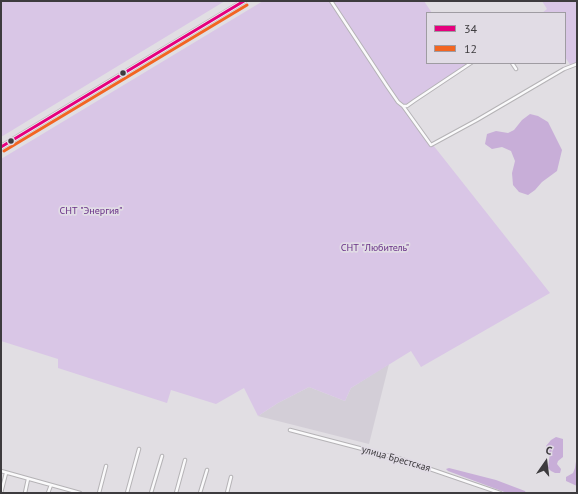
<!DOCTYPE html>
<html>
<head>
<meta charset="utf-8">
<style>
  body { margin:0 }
  #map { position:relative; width:578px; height:494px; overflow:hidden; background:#e1dee3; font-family:"PT Sans",sans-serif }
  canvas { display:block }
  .frame { position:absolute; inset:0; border:2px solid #3d3b3e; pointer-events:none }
  .legend { position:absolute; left:426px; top:12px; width:140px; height:52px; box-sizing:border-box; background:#e1dce5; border:1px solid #9f9ca2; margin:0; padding:5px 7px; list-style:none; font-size:12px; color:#3d3b3e }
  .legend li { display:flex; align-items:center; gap:8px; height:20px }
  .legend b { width:20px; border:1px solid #9f9ca2 }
  .north { position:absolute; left:526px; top:442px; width:40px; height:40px; -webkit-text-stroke:3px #e1dce5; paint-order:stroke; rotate:14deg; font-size:11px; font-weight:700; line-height:16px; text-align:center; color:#3d3b3e }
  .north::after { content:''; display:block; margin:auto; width:14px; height:18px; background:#3d3b3e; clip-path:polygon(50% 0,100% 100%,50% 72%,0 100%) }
</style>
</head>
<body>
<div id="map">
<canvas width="578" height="494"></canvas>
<div class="frame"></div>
<ul class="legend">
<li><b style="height:5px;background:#e5007d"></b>34</li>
<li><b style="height:5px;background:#f26522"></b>12</li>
</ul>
<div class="north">С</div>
</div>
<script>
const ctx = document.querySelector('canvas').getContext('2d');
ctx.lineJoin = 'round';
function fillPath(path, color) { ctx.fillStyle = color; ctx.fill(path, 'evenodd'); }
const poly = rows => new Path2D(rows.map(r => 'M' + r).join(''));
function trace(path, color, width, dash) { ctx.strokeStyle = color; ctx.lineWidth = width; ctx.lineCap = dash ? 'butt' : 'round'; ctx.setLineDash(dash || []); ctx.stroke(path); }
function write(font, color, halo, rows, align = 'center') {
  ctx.font = font + ' "PT Sans",sans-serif'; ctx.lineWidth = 3.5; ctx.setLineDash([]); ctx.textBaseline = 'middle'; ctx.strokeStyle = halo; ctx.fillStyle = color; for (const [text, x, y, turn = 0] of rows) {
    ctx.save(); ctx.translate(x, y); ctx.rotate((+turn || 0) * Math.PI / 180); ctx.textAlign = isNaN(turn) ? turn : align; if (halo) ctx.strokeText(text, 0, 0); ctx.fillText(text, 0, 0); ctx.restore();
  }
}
fillPath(poly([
  [389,364,369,444,258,416,278,403,309,387,345,401,351,388]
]), '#d3ced7');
fillPath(poly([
  [1,1,225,1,1,137],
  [263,1,424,1,432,13,427,13,427,63,470,64,403,107,550,293,421,367,411,351,351,388,345,401,309,387,278,403,258,416,244,388,216,404,171,390,167,403,58,368,58,359,1,341,1,159],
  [542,1,577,1,577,64,571,66,565,57,565,13,542,13,547,9]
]), '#d9c6e6');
fillPath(poly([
  [530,114,538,116,548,122,562,150,557,171,542,182,535,190,528,195,519,192,513,185,512,173,515,161,511,151,502,147,492,149,485,144,487,134,496,131,508,133,514,130,522,120],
  [556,437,563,439,563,457,558,461,557,464,561,469,560,473,555,473,551,471,548,468,550,453,547,451,546,446,551,440],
  [577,455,577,491,577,486,566,481,566,477,573,473,575,468],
  [449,468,496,480,525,491,526,493,507,493,448,471,446,469]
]), '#c8aed8');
const minor = poly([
  [331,1,387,86,398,102,403,106,407,106,414,101,471,63],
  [512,63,516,69],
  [403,106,431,145,477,120,564,69,577,64],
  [290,430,401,459,500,493],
  [1,471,80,493],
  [1,493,6,473],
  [25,493,28,479],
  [48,493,51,485],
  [99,493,106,466],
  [127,493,139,449],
  [151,493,162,456],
  [176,493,185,460],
  [200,493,207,470],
  [227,493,231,477]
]);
const primary = poly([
  [1,147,244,1]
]);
trace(minor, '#b5b3b6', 4.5);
trace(primary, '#bfbdc0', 6);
trace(minor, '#fafafb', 2.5);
trace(primary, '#f5f2f7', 4.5);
trace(poly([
  [1,147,244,1]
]), '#e5007d', 3);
trace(poly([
  [4,151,247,5]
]), '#f26522', 3);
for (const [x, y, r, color] of [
  [123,73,3.5,"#3d3b3e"],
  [11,141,3.5,"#3d3b3e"]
]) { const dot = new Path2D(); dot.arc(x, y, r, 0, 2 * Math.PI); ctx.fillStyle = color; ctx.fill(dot); trace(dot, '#e1dce5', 1.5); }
write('10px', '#683086', '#e1dce5', [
  ["СНТ \"Энергия\"",91,211],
  ["СНТ \"Любитель\"",375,248]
]);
write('10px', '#3d3b3e', '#e1dce5', [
  ["улица Брестская",396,459,16]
]);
</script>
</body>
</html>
